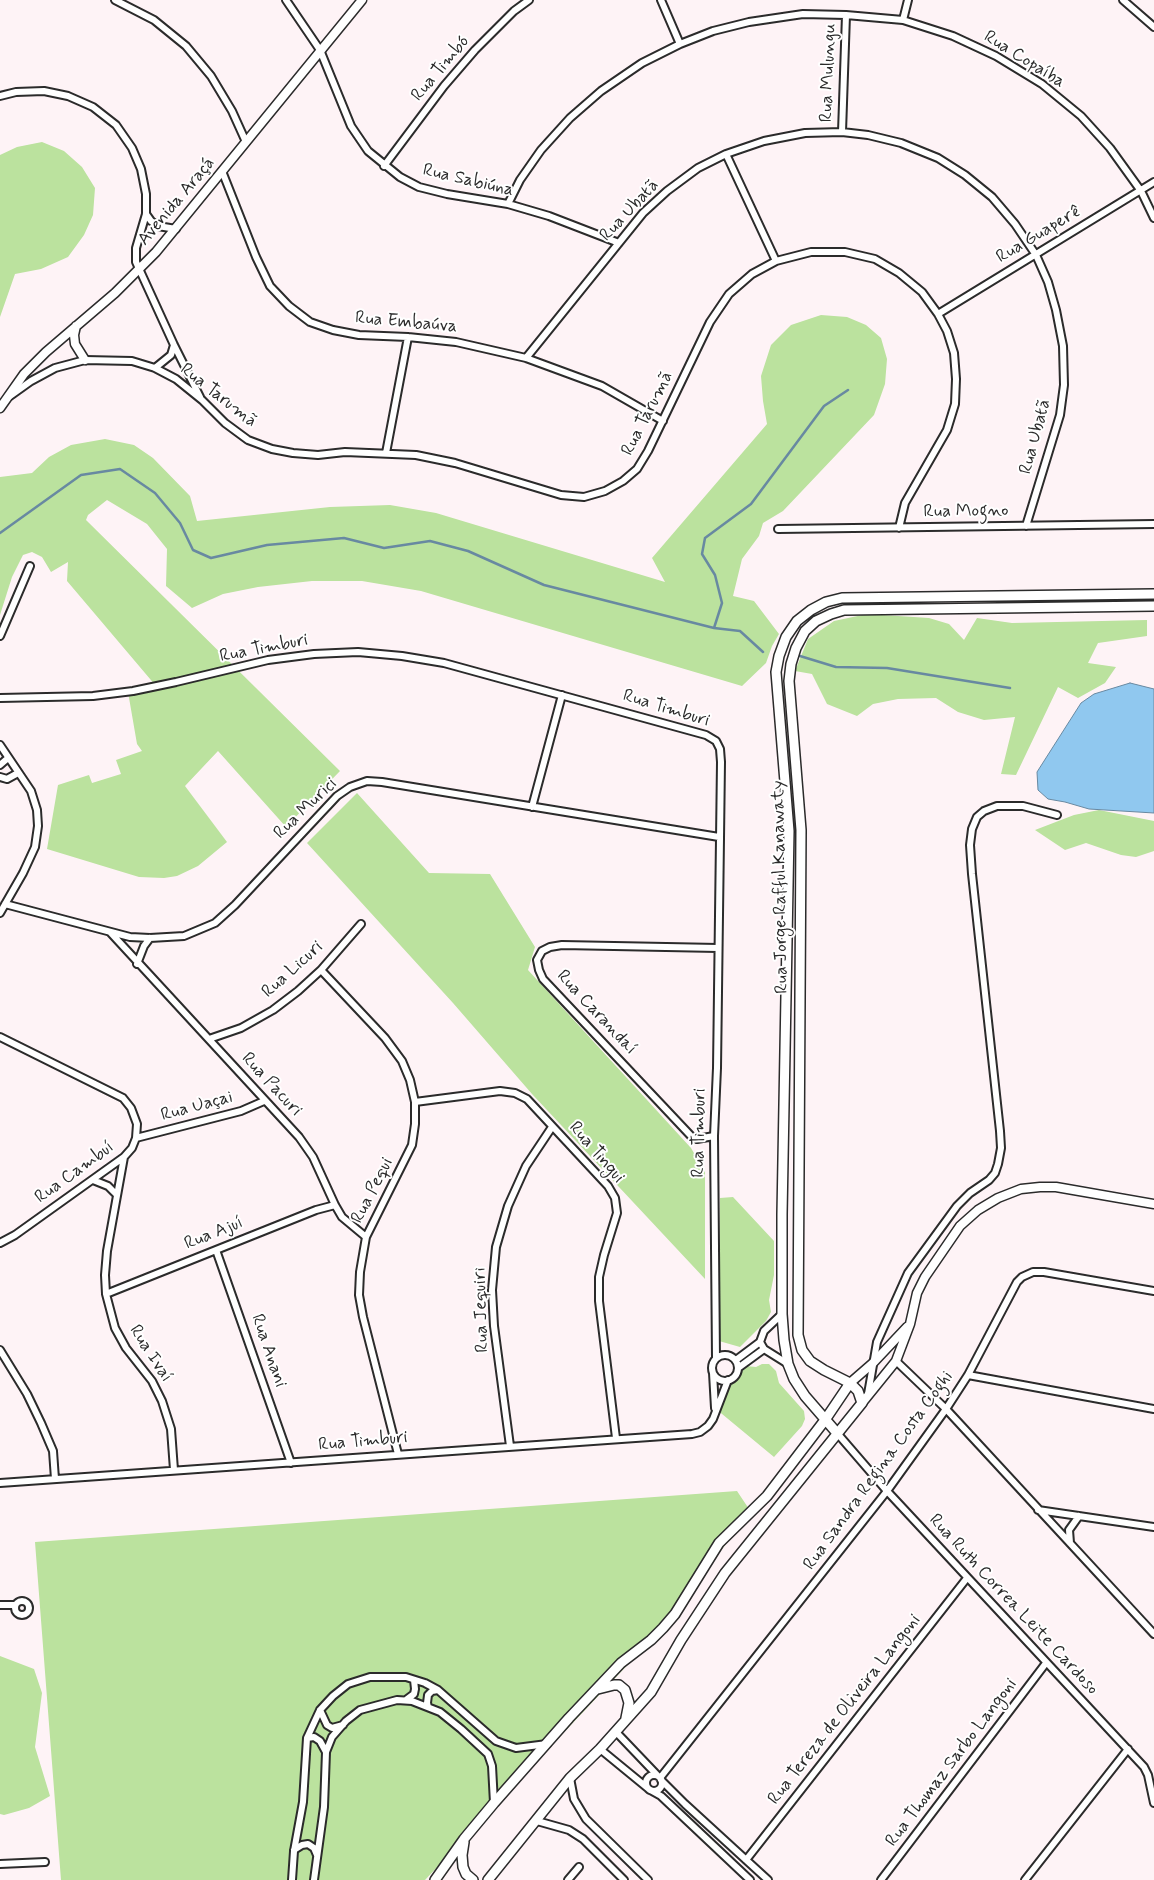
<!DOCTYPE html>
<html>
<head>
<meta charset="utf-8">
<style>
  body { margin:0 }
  canvas { display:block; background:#fef3f6 }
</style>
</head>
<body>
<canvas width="1154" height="1880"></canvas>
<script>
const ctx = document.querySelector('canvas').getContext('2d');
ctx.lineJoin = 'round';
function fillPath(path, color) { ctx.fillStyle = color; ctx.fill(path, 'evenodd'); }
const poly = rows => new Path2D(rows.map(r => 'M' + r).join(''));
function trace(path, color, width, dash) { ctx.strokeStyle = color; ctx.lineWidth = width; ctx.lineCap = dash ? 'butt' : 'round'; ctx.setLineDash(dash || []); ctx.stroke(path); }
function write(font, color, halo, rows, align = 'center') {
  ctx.font = font + ' Mynerve,sans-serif'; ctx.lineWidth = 4; ctx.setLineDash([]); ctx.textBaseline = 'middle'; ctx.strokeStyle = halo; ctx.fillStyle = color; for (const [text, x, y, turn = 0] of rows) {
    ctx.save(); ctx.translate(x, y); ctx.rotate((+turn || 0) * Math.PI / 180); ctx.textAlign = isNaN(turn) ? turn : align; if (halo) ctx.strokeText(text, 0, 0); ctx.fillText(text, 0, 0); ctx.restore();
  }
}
fillPath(poly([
  [42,142,64,151,82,167,95,188,93,215,84,235,68,257,41,269,15,274,0,317,0,155,17,147],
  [821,315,847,317,866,325,881,338,887,359,885,384,874,415,783,511,763,523,759,536,742,559,733,596,754,601,779,634,772,646,766,663,742,686,421,591,362,581,312,581,258,587,223,594,192,608,166,586,167,549,147,524,107,500,88,515,86,520,340,771,286,827,218,751,185,786,227,842,198,866,177,876,164,878,139,877,47,849,58,785,89,775,92,783,121,774,116,760,142,751,137,744,128,692,156,686,67,581,68,562,51,572,42,557,32,552,23,555,12,577,0,615,0,477,32,473,49,457,71,445,105,439,134,445,153,458,190,496,197,521,330,507,390,505,436,513,665,582,652,558,767,424,763,401,761,376,771,345,791,325],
  [867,614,929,618,949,624,964,640,977,618,1012,623,1147,620,1147,636,1098,643,1088,663,1116,667,1105,683,1078,698,1058,687,1016,775,1001,774,1015,717,984,720,958,712,936,698,898,699,873,704,857,716,827,704,812,674,795,671,808,639,834,621],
  [357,793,429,873,490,874,535,947,528,970,691,1148,705,1172,705,1279,532,1094,453,1003,307,843],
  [1099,810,1154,821,1154,851,1136,857,1121,855,1086,843,1065,850,1035,830,1074,815],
  [733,1197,774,1241,774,1275,769,1300,771,1312,766,1321,740,1347,719,1341,720,1198],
  [762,1364,769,1364,776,1371,779,1383,804,1411,805,1419,802,1426,774,1457,716,1409,729,1385,746,1366,756,1367],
  [737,1491,751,1512,651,1640,425,1880,61,1880,35,1542],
  [0,1656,34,1669,42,1693,35,1747,50,1796,29,1808,4,1815,0,1814]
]), '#bbe29e');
const water = poly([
  [1130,683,1154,689,1154,813,1089,809,1065,802,1048,799,1038,790,1037,772,1081,703,1094,694,1130,683]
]);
fillPath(water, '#90c8ef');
trace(water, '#6889a1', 1);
trace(poly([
  [0,533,81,475,120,469,155,493,180,523,193,550,211,558,267,545,344,538,384,548,430,541,468,551,544,585,714,628,740,631,763,652],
  [714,628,722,603,715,575,702,554,705,538,751,504,824,406,848,390],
  [800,656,836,667,887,668,1010,688]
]), '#6889a1', 2.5);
const minor = poly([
  [115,0,154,20,186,46,211,76,232,111,246,142],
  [286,0,320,50,351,126,368,151,400,177,419,187,447,194,508,204,549,216,619,243],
  [661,0,680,44],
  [1123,0,1154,27],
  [903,20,908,0],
  [0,96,16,92,44,91,68,96,93,107,116,125,132,148,141,169,146,194,146,214,136,248,136,262,174,345,200,397],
  [842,132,846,15],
  [726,154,776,261],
  [384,166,444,86,475,50,514,11,529,0],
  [222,171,256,257,270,286,289,306,310,322,333,330,359,335,408,337,456,342,526,358,602,386,663,421],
  [508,204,520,180,541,150,570,118,601,91,642,63,680,44,713,31,749,22,803,14,846,15,903,20,953,36,996,56,1042,84,1081,116,1110,148,1141,191,1154,218],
  [146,214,151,221,158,226,176,229],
  [938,314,1154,182],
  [526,358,643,213,667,191,698,168,726,154,764,141,805,133,842,132,868,135,901,143,938,158,965,175,992,197,1015,224,1036,255,1048,282,1056,310,1063,346,1064,385,1060,415,1026,526],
  [155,368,171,355,174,345],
  [10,396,31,381,55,368,85,360,132,361,155,368,176,379,202,400,225,423,248,440,272,449,293,453,318,455,345,452,416,455,455,463,561,495,584,497,605,491,623,481,637,469,648,451,710,322,729,294,752,274,776,261,811,252,845,252,875,259,899,273,922,292,938,314,947,331,954,353,956,379,955,404,947,430,905,503,899,528],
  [386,453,408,337],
  [778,529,1154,524],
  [0,636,30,566],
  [0,698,93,696,133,691,176,682,268,660,314,654,358,652,402,656,444,663,706,735,716,741,720,749,721,762,717,1068,714,1136,716,1358],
  [0,745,31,791,37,810,38,826,35,847,23,873,0,913],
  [0,765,8,758],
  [0,777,7,779,18,773],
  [532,807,562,695],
  [5,904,130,937,150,938,184,936,215,923,235,905,337,796,350,787,367,781,382,782,719,837],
  [110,932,299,1137,313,1157,335,1205,342,1217,366,1237],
  [137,964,144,946,150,938],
  [321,970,385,1038,402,1061,410,1080,415,1102,415,1124,412,1145,366,1237,360,1272,359,1295,363,1317,398,1454],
  [0,1037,123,1098,131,1108,137,1124,136,1138,132,1148,124,1157,15,1235,0,1243],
  [209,1039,241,1028,273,1010,298,991,321,970,361,924],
  [415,1102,500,1091,515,1093,527,1099,608,1186,615,1198,617,1213,604,1255,599,1277,599,1301,616,1438],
  [714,1136,697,1139,691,1136,543,979,539,970,537,960,542,951,550,947,562,945,718,948],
  [136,1138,241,1111,264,1101],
  [124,1157,107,1251,105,1275,106,1294,115,1328,126,1348,152,1381,162,1401,171,1429,174,1470],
  [93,1180,108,1186,117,1195],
  [216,1250,291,1463],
  [106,1294,316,1210,335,1205],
  [782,1314,764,1331,760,1342,764,1349,788,1364],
  [0,1350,27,1394,41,1423,53,1451,55,1479],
  '712 1368a13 13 0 1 1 26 0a13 13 0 1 1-26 0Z',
  [736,1360,760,1342],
  [896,1361,946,1409,1154,1634],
  [738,1368,764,1349],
  [713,1373,715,1408],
  [968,1375,1154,1409],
  [868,1394,877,1342,908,1273,957,1206,970,1193,989,1180,995,1173,998,1164,1001,1148,1000,1131,972,874,970,845,972,829,977,817,984,811,997,806,1023,806,1057,815],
  [837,1433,887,1491,1144,1767,1148,1775,1154,1803],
  [510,1446,494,1326,492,1290,496,1247,508,1206,526,1166,552,1127],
  [0,1483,692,1434,700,1432,708,1426,713,1419,728,1380],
  [1038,1510,1154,1527],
  [1070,1543,1069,1530,1079,1516],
  '15 1608a7 7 0 1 1 14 0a7 7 0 1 1-14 0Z',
  [0,1605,15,1605],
  [406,1700,414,1694,415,1689,414,1680],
  [428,1707,427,1703,428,1695,432,1691,438,1690],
  [320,1710,327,1725,332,1728,343,1725],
  [616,1732,658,1776],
  [307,1738,314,1737,320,1741,326,1752],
  [600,1749,650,1790],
  '646 1783a8 8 0 1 1 16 0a8 8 0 1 1-16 0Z',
  [570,1778,574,1799,586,1819,648,1880],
  [660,1778,887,1491,946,1409,968,1375,1017,1282,1022,1277,1033,1272,1044,1272,1154,1291],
  [661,1780,685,1804,768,1880],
  [652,1791,661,1796,750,1880],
  [537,1821,569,1830,583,1839,624,1880],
  [294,1850,302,1845,308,1844,314,1848,317,1855],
  [746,1860,967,1578],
  [0,1864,45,1862],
  [292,1880,294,1851,303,1802,307,1738,320,1710,333,1696,348,1684,370,1677,406,1677,425,1683,438,1690,496,1741,516,1748,547,1744],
  [314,1880,324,1807,326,1752,332,1737,346,1721,360,1710,397,1700,412,1701,440,1712,461,1729,488,1754,492,1766,494,1803],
  [568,1880,579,1867],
  [881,1880,1046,1663],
  [1025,1880,1128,1749]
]);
const tertiary = poly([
  [76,326,74,335,75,344,85,360],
  [0,408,24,374,46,352,115,293,156,252,362,0],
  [850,1383,873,1363,907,1327],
  [862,1403,896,1361,910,1324,917,1293,925,1277,960,1226,978,1210,998,1198,1021,1189,1040,1187,1056,1187,1154,1204]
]);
const secondary = poly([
  [837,1433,805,1396,794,1379,788,1364,784,1340,782,1314,782,1214,789,831,776,672,779,656,786,637,797,621,811,610,826,602,842,598,1154,594],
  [598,1689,614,1685,619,1685,625,1690,629,1703,626,1718],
  [464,1842,462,1855,463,1867,466,1874,473,1880],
  [435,1880,464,1839,494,1803,569,1718,621,1663,651,1640,663,1628,675,1614,719,1543,767,1496,825,1420,850,1383],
  [488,1880,570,1778,600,1749,651,1692,681,1640,725,1573,862,1403,858,1391,850,1383,824,1370,810,1361,802,1350,798,1335,801,830,789,681,791,664,796,648,805,631,816,621,831,614,844,610,1154,606]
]);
trace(minor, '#2b2b2b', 10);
trace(tertiary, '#2b2b2b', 11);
trace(secondary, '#2b2b2b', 12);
trace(minor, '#fff', 6);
trace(tertiary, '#fff', 8);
trace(secondary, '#fff', 9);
write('18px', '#2b2b2b', '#fff', [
  ["Rua Copaíba",1024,60,32],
  ["Rua Timbó",441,69,-50],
  ["Rua Mulungu",829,73,-88],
  ["Rua Sabiúna",468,181,13],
  ["Avenida Araçá",177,202,-50],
  ["Rua Ubatã",630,211,-47],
  ["Rua Guaperê",1039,235,-31],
  ["Rua Embaúva",406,323,5],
  ["Rua Tarumã",218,396,38],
  ["Rua Tarumã",648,414,-63],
  ["Rua Ubatã",1036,437,-75],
  ["Rua Mogno",966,512,-1],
  ["Rua Timburi",264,649,-11],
  ["Rua Timburi",666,709,17],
  ["Rua Murici",306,809,-44],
  ["Rua Jorge Rafful Kanawaty",781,887,-91],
  ["Rua Licuri",293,970,-42],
  ["Rua Carandaí",596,1013,47],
  ["Rua Pacuri",271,1085,47],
  ["Rua Uaçai",197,1107,-15],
  ["Rua Timburi",700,1133,-89],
  ["Rua Tingui",596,1153,49],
  ["Rua Cambuí",75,1173,-36],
  ["Rua Pequi",373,1191,-63],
  ["Rua Ajuí",214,1234,-22],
  ["Rua Jequiri",482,1310,-92],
  ["Rua Anani",268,1351,71],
  ["Rua Ivaí",150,1354,57],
  ["Rua Timburi",363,1442,-5],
  ["Rua Sandra Regina Costa Coghi",879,1471,-54],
  ["Rua Ruth Correa Leite Cardoso",1013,1605,47],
  ["Rua Tereza de Oliveira Langoni",845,1710,-52],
  ["Rua Thomaz Sarbo Langoni",952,1763,-53]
]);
</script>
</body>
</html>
